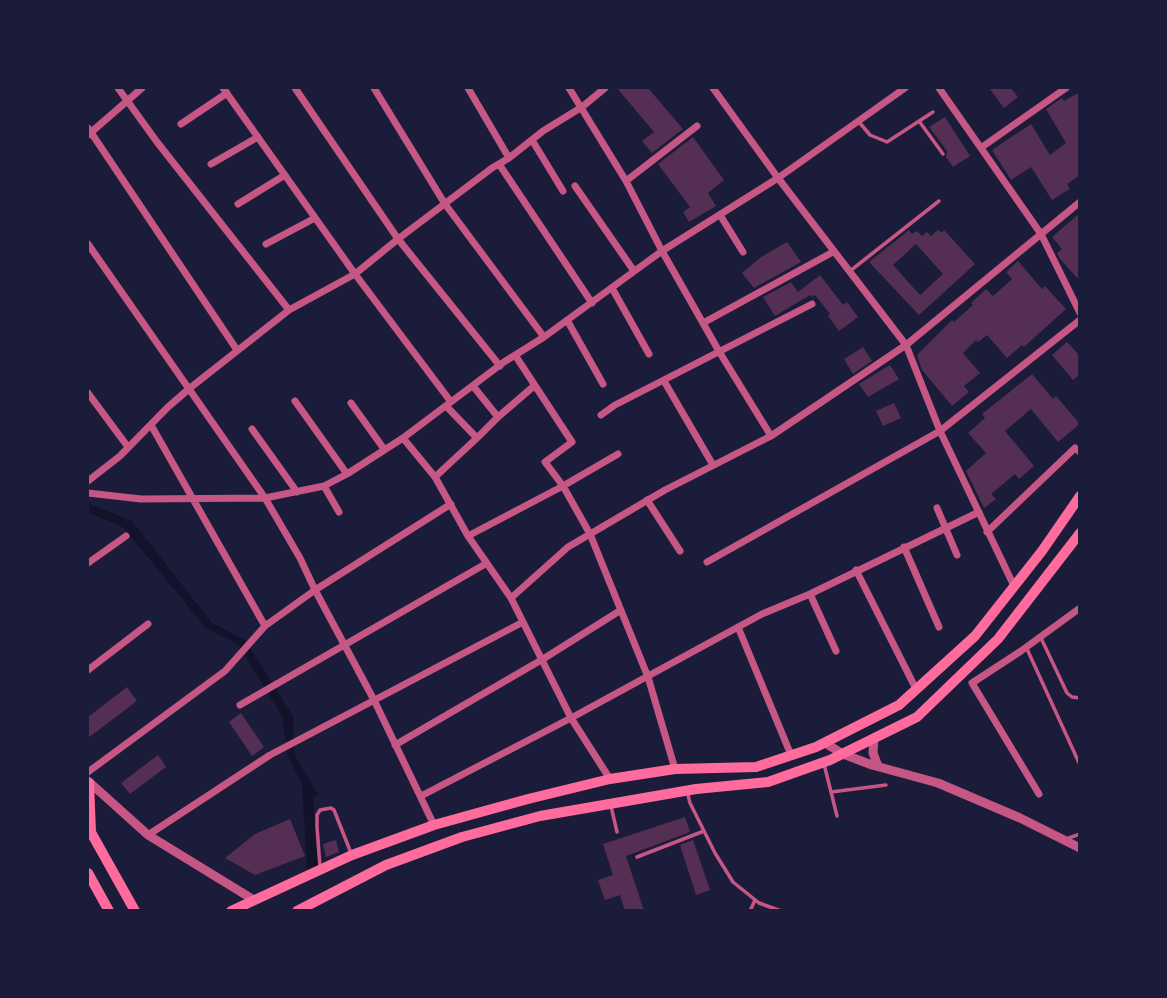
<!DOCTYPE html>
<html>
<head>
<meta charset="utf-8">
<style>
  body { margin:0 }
  #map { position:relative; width:1167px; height:998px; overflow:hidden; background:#1b1b3a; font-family:"Fira Sans Condensed",sans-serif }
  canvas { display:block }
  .frame { position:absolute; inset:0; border:89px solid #1b1b3a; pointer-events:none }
</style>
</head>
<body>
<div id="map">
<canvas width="1167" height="998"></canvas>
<div class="frame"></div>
</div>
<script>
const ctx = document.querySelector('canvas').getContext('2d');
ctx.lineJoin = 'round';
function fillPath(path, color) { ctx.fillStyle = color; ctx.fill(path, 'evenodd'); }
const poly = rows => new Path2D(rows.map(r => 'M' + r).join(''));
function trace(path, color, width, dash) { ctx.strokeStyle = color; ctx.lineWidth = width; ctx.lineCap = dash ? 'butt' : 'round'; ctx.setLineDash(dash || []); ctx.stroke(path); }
fillPath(poly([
  [88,500,92,505,132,521,212,623,245,640,293,716,294,754,318,794,313,797,318,866,307,871,302,784,288,756,282,716,238,644,206,628,124,528,88,512]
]), '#12122b');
fillPath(poly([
  [617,88,648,88,683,129,652,153,642,141,654,132],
  [989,88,1011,88,1018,97,1004,108],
  [1080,92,1080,175,1067,184,1070,189,1052,200,1031,167,1011,180,992,150,1031,124,1050,155,1066,143,1046,109,1062,98,1064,101],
  [945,117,970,156,953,167,946,157,947,151,929,127],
  [693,137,724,180,708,193,716,206,689,222,683,212,690,207,658,164],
  [1080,213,1080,281,1060,259,1057,253,1062,249,1052,237],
  [909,230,912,234,917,231,922,236,927,232,931,236,938,230,942,233,944,230,975,264,919,315,869,262],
  [916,244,943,274,920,295,893,265],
  [787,242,801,262,754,288,742,273,761,257],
  [1018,261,1042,289,1045,286,1066,309,1024,347,1022,345,1007,358,987,335,978,342,976,340,963,353,980,373,964,386,969,392,952,406,922,370,917,355,952,320,954,322,973,305,971,303,986,289,993,296,1012,279,1006,272],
  [820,275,843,305,847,302,858,317,839,331,828,316,830,314,815,295,812,297,810,295,775,316,763,297,791,282,798,292],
  [1067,342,1080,356,1080,374,1073,380,1052,355],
  [863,347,872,361,853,374,844,359],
  [890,365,899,379,868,397,859,384],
  [1032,374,1053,399,1056,396,1080,424,1058,442,1031,409,1005,431,1034,466,1019,479,1015,474,991,494,996,499,984,508,966,471,986,453,968,433,985,418,982,414],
  [894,403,901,418,883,426,876,411],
  [127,687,137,701,88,738,88,717],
  [241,713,264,747,252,756,229,722],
  [158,755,166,767,130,794,121,783],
  [685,817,690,832,626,856,644,911,625,911,620,895,605,900,598,880,613,875,603,844],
  [290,819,305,856,255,875,225,858,255,834],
  [336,840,339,852,326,857,323,844],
  [693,840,710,890,696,895,680,845]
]), '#542f53');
trace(poly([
  [919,121,943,154],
  [859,122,870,135,887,142,933,112],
  [850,271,939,201],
  [1041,638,1067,693,1072,697,1080,698],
  [1027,649,1080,765],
  [824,764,837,816],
  [687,791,690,803,715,853,733,882,759,903,781,911],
  [831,792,886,785],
  [611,806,617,832],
  [1066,839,1080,834],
  [637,857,704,831],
  [320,867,317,827,317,815,320,810,331,808,334,810,351,853],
  [750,911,755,900]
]), '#c65784', 3.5);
trace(poly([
  [118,88,157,142,289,310],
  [223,88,355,274,451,402],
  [295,88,398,239,500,366],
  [374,88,445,204,544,337],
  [468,88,509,158],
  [569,88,626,181,662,251,720,353,771,436],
  [713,88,778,178,906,345,940,431,1014,586],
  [939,88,1041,234,1080,313],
  [181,124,227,93],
  [88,128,237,350],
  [88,135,142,88],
  [532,140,563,191],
  [982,147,1066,88],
  [211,164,258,137],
  [499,164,592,303],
  [626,181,697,126],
  [575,186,634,271],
  [238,204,285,175],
  [720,215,743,252],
  [88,244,265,498,300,558,315,590,374,700,434,825],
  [266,244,315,218],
  [612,288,649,354],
  [567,320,603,384],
  [703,323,833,252],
  [515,355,572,442,545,462,563,486,618,454],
  [664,381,713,465],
  [473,386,498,417],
  [88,393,128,447],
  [295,401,347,474],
  [351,403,384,449],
  [446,406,477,438,498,417,534,386],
  [601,415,615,405,812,304],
  [151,425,265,626],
  [252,429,297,492],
  [403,438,435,477,468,536,511,598,568,547,665,490,771,436,906,345,1080,202],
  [435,477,477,438],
  [88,481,120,456,168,407,190,388,289,310,355,274,398,239,492,168,509,158,543,131,582,107,605,88],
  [324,486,339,512],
  [88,493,141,499,265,498,324,486,347,474,403,438,504,362,544,337,662,251,778,178,905,88],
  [647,500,680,551],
  [937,508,957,555],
  [987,532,1075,448,1080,452],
  [468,536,563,486,590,534,648,677,675,769],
  [904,547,939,627],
  [707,562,940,431,1080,320],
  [88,563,126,536],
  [856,570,916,689],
  [810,594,836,651],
  [511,598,571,718,610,779],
  [738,627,791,755],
  [88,670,148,624],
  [240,705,487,563],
  [395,745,543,659,621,610],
  [88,772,225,671,265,626,315,590,451,504],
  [1039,794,972,683,1021,651,1080,608],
  [421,796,571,718,762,614,810,594,979,512],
  [148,835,270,755,523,622]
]), '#c65784', 7);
trace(poly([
  [874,738,873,753,878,766],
  [825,743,843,754,872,765,938,783,1020,818,1080,848],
  [88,781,148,835,254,900]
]), '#c65784', 9);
trace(poly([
  [89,783,91,832],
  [88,827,135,911],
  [88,873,109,911],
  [231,911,352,855,434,825,528,799,610,779,675,769,756,767,816,747,899,705,975,636,1042,551,1080,496],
  [297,911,386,865,462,837,540,816,696,789,768,782,830,760,917,717,998,639,1080,533]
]), '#ff6b9d', 10);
</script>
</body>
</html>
